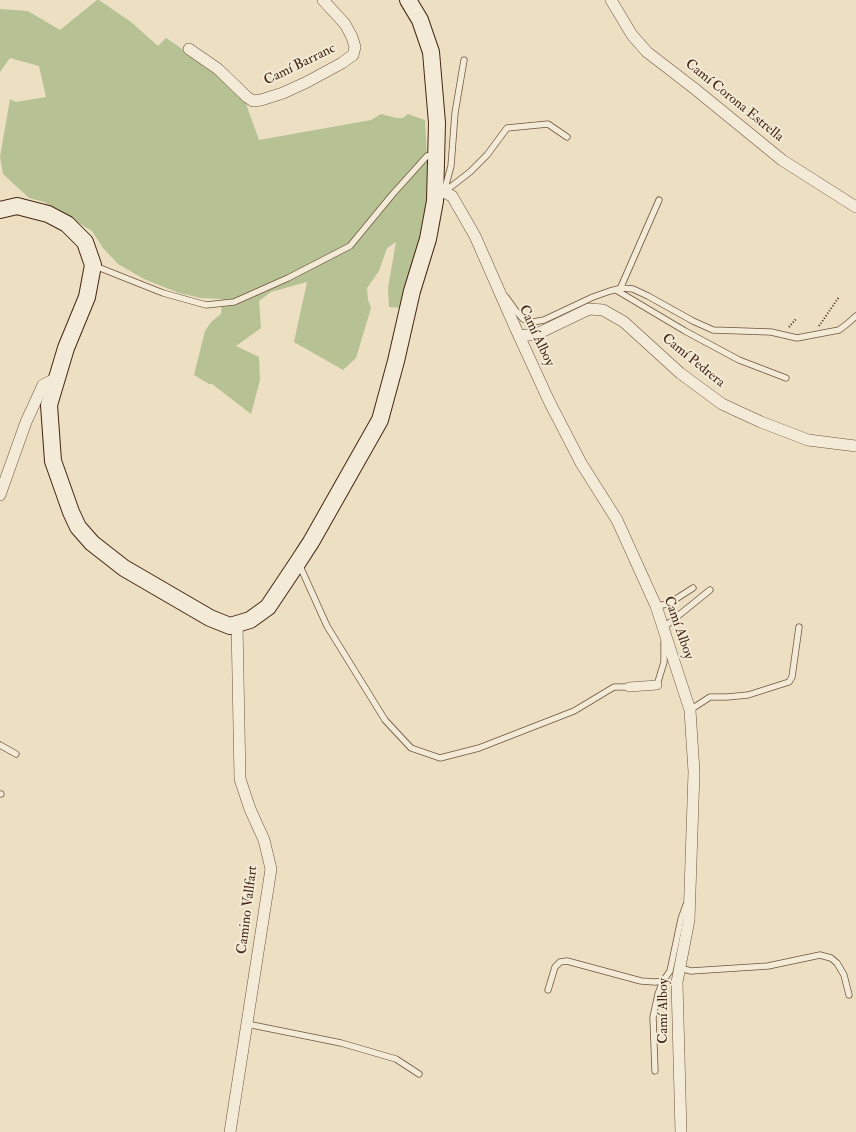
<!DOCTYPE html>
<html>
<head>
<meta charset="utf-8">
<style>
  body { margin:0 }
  canvas { display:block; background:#ecdfc2 }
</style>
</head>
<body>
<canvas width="856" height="1132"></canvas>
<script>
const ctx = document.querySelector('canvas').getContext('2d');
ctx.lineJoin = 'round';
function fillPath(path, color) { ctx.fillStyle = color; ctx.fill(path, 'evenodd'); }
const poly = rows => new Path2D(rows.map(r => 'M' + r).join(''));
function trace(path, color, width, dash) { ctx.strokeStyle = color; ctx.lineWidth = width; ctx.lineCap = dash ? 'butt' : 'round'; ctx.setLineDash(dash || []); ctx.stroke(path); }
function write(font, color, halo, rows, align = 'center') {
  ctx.font = font + ' "IM FELL Double Pica",serif'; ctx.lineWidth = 4; ctx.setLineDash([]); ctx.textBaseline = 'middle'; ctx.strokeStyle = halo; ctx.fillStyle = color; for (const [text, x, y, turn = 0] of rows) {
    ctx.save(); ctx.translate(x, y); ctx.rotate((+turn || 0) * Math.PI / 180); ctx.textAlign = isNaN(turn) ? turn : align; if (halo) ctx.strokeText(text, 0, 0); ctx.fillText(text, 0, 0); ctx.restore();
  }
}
fillPath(poly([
  [97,0,99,0,131,22,158,46,166,38,218,73,245,101,259,140,371,120,381,114,397,118,403,118,408,114,425,120,429,198,402,308,389,307,388,288,396,242,387,248,379,271,367,288,368,300,371,308,356,358,343,370,294,342,307,282,271,292,259,301,261,328,236,346,259,357,260,380,251,414,212,384,209,384,194,375,205,331,211,322,221,314,222,299,201,298,179,293,144,279,118,264,103,248,92,231,44,202,29,198,3,174,0,157,10,99,16,102,46,97,39,66,10,58,0,72,0,9,28,11,60,30]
]), '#b7c294');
const service = poly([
  [444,192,470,172,487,155,507,128,548,124,567,137],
  [444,192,451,166,455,113,464,60],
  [95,266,163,293,206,305,234,302,288,278,350,246,392,195,427,156,435,155],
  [620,289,659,200],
  [616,290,685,331,739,360,786,378],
  [506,297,516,311,523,319,533,322,544,320,593,297,610,291,622,288,633,289,648,296,693,321,713,330,771,332,797,338,839,330,847,324,856,316],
  [299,564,327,626,385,720,411,748,440,758,479,748,574,711,614,687,629,687],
  [656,606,668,604,693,588],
  [663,629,663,628,710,590],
  [657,685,664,662,664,642],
  [690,710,710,697,727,697,748,695,789,682,792,677,799,627],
  [0,745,16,754],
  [0,794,1,794],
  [680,968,691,971,768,966,820,955,831,958,837,963,844,975,849,995],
  [548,990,555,967,560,962,567,961,641,981,655,982,663,981,670,971,681,919,686,905],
  [247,1024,341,1043,396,1059,419,1074],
  [655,1071,653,1017,658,994,663,981]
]);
const pedestrian = poly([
  [629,687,657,685]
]);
const minor = poly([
  [611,0,632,35,647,52,695,89,782,160,856,207],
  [189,49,218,69,247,97,253,101,261,100,283,93,307,82,342,63,353,55,355,47,352,37,345,24,323,0],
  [435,188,452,196,475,236,515,327,549,401,581,463,617,520,656,606,690,710,694,772,689,920,677,982,681,1132],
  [519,336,537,334,589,309,603,310,624,322,680,373,722,404,761,422,808,440,856,446],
  [0,495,26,422,43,385,57,378],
  [230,1132,271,869,264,840,250,809,240,779,237,624]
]);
const secondary = poly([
  [0,210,17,206,48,214,67,224,85,242,93,265,87,297,66,348,49,405,53,461,71,512,78,527,92,543,124,568,210,618,230,626,250,620,268,607,298,562,311,542,380,420,396,361,412,291,428,239,435,201,437,123,431,52,420,20,408,0]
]);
trace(service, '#6f553f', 7);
trace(pedestrian, '#6f553f', 10);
trace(minor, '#6f553f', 12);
trace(secondary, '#452713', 18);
trace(poly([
  [819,326,839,297],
  [789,327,796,319]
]), '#452713', 2, [1, 2]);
trace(service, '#f3ead7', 5.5);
trace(pedestrian, '#f3ead7', 9);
trace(minor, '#f3ead7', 11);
trace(secondary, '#f3ead7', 16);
write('14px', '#452713', '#f3ead7', [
  ["Camí Barranc",300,65,-26],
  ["Camí Corona Estrella",734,101,39],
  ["Camí Alboy",536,336,65],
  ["Camí Pedrera",693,361,39],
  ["Camí Alboy",678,628,71],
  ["Camino Vallfart",248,910,-83],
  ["Camí Alboy",664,1011,-90]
]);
</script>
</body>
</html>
